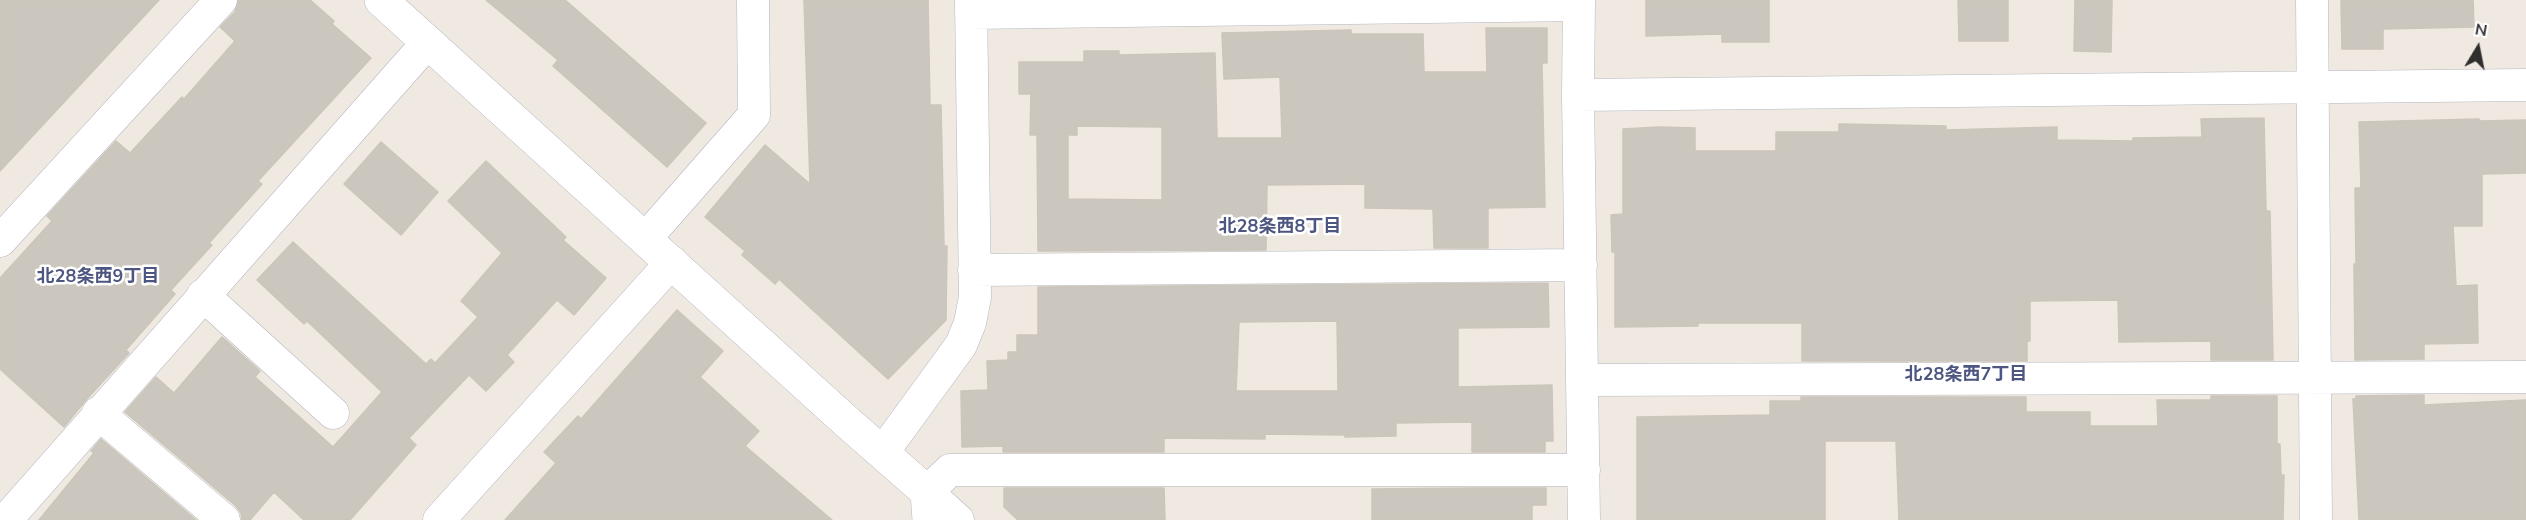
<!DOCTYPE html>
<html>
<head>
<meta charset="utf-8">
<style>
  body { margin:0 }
  #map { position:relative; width:2526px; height:520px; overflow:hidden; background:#efe9e1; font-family:"Nunito Sans",sans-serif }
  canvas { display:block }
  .north { position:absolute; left:2448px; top:18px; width:60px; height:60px; -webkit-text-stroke:4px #fff; paint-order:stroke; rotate:10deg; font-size:16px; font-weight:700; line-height:24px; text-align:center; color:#2e2e2e }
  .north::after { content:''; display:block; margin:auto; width:21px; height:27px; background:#2e2e2e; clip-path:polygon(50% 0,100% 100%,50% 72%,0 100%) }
</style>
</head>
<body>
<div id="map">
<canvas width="2526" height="520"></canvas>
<div class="north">N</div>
</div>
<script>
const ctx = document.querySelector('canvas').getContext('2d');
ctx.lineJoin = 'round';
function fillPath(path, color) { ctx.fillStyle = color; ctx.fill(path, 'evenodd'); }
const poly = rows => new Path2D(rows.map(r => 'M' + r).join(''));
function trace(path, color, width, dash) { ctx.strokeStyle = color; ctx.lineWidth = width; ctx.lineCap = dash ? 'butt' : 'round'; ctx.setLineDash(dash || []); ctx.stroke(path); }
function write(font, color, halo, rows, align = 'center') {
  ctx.font = font + ' "Nunito Sans","Noto Sans JP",sans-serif'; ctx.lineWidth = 5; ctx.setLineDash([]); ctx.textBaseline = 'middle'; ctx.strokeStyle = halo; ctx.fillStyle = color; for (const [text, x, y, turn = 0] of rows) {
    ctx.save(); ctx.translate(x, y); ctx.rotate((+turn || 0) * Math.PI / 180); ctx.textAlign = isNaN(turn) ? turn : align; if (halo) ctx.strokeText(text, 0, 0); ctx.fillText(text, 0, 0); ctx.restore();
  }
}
const building = poly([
  [0,0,159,0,0,171,0,0],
  [238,0,310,0,334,21,332,24,371,58,258,181,262,184,209,243,212,245,171,290,175,294,126,350,129,353,85,401,64,427,0,369,0,278,52,221,47,216,116,141,130,153,182,97,184,99,235,41,220,27,235,12,238,0],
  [486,0,565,0,706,123,667,167,553,66,558,60,486,0],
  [804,0,928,0,930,105,941,105,944,246,947,246,946,320,888,379,779,279,775,284,742,255,745,251,705,217,765,145,810,184,804,0],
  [1646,0,1769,0,1769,42,1722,42,1722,34,1646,36,1646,0],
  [1958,0,2008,0,2008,41,1959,41,1958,0],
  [2075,0,2112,0,2111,52,2074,51,2075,0],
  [2341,0,2473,0,2474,27,2383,29,2383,49,2342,49,2341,0],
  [1486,28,1547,28,1547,63,1542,63,1545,207,1488,208,1488,248,1434,248,1433,209,1365,208,1365,184,1267,185,1266,250,1038,251,1037,135,1030,135,1031,94,1019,94,1019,62,1084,62,1084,51,1119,51,1119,55,1215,53,1217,138,1282,138,1280,77,1224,79,1222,33,1351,30,1351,34,1423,34,1424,72,1487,72,1486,28],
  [1077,126,1162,127,1162,200,1068,199,1068,135,1077,135,1077,126],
  [2264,118,2266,211,2270,211,2273,360,2211,360,2211,341,2119,342,2118,300,2030,301,2030,341,2027,341,2027,361,1802,361,1802,323,1698,323,1698,326,1615,327,1615,252,1612,252,1611,215,1623,214,1623,129,1659,127,1695,128,1695,151,1776,151,1776,132,1839,132,1839,124,1946,126,1946,130,2057,127,2057,140,2133,141,2133,138,2202,137,2201,119,2264,118],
  [2479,119,2479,121,2526,120,2526,173,2482,174,2482,226,2453,226,2456,286,2477,285,2478,343,2424,344,2424,359,2355,360,2354,264,2356,264,2355,188,2361,188,2359,122,2479,119],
  [381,142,438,192,401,235,344,184,381,142],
  [486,161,566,237,563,240,606,278,574,315,557,300,507,355,514,362,486,391,469,375,409,438,416,445,350,520,304,520,274,492,250,520,242,520,241,513,236,506,125,412,156,377,174,393,222,337,260,371,255,377,333,447,382,392,307,321,304,324,257,280,293,242,426,364,431,359,435,363,478,317,461,301,502,253,448,201,486,161],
  [1548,283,1549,327,1458,328,1458,387,1552,385,1553,441,1545,441,1545,452,1472,452,1472,422,1396,423,1396,436,1345,437,1345,435,1265,434,1265,439,1164,438,1164,452,1003,452,1003,446,962,447,961,391,988,390,987,361,1008,360,1008,352,1017,352,1017,335,1038,335,1038,287,1548,283],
  [1337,321,1338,391,1236,391,1239,322,1337,321],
  [677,310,723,351,700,377,759,431,745,446,832,520,505,520,556,463,544,452,578,416,581,419,677,310],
  [2424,395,2424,405,2526,400,2526,520,2359,520,2353,399,2356,399,2356,396,2424,395],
  [2211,396,2277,396,2277,444,2280,444,2281,475,2284,475,2283,520,1899,520,1896,441,1825,441,1825,520,1637,520,1637,417,1770,415,1770,401,1801,401,1801,397,2026,397,2026,412,2090,412,2090,426,2158,426,2157,400,2211,400,2211,396],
  [101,439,196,520,39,520,94,453,91,451,101,439],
  [1004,488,1164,488,1165,520,1018,520,1004,507,1004,488],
  [1473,488,1546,488,1546,505,1532,505,1532,520,1372,520,1372,489,1473,488]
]);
fillPath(building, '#cbc7bf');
trace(building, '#cbc5ba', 1.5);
const street = poly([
  [1579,0,1578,95,1584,520],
  [2312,0,2316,520],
  [971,13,1579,5],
  [1578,95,2526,85],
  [646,238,754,115,753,0],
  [0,241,221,0],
  [974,270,1581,265],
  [203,295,333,413],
  [1582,380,2526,377],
  [98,413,224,520],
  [883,452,961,345,970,323,975,297,971,0],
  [6,520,428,42],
  [439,520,672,262],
  [958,520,927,492,950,470,1584,470]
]);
const secondary = poly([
  [381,0,847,422,927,492,929,520]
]);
trace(street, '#b4b7c1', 33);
trace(secondary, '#b4b7c1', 34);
trace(street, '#fff', 32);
trace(secondary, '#fff', 33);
write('bold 18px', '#4d5680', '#fff', [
  ["北28条西8丁目",1280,228],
  ["北28条西9丁目",98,278],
  ["北28条西7丁目",1966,376]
]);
</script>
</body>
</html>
